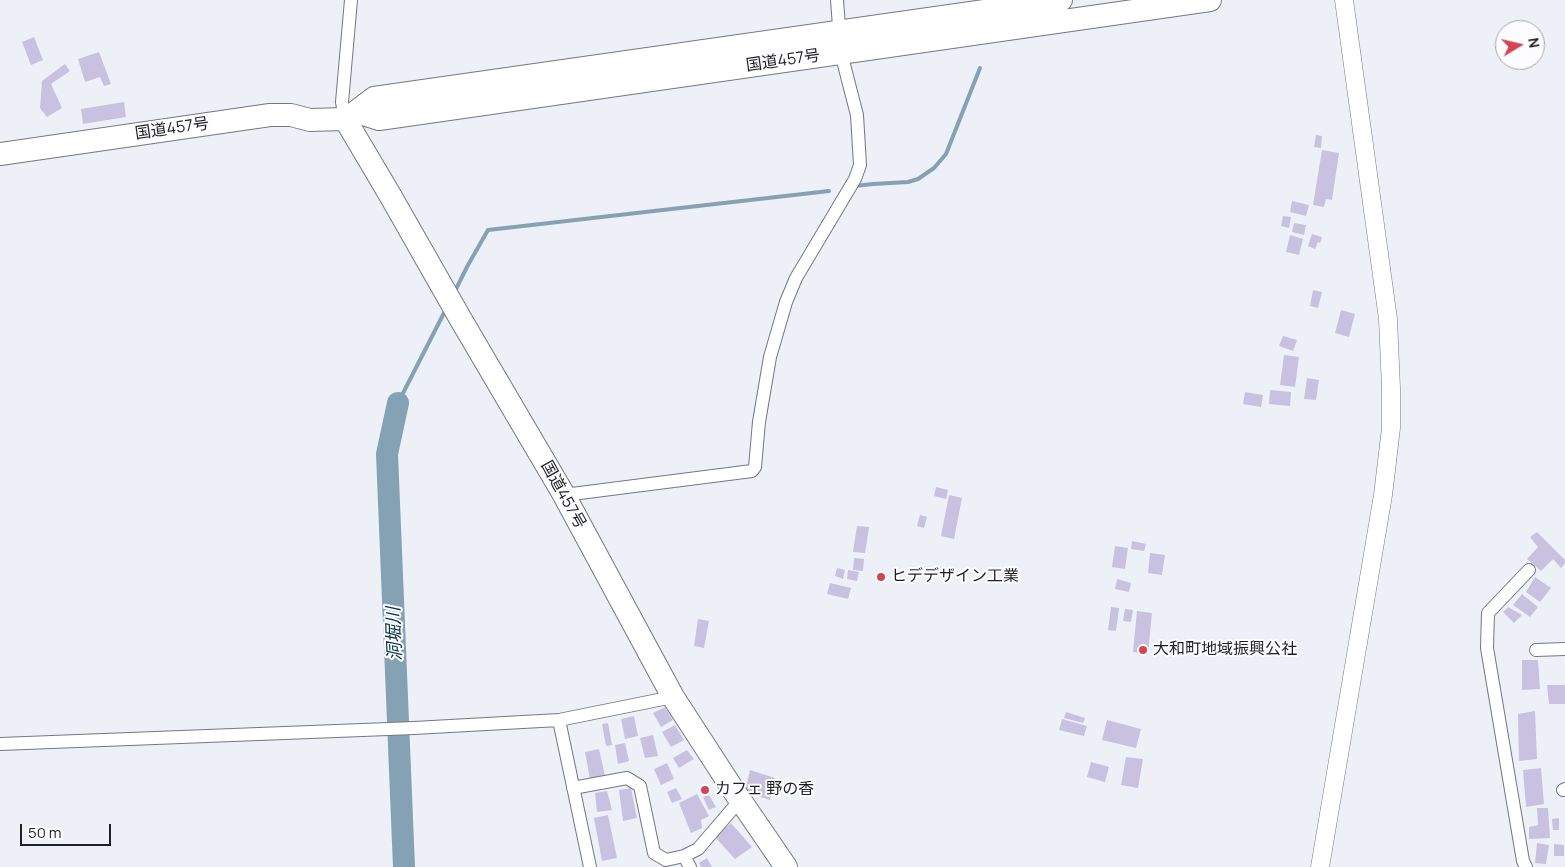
<!DOCTYPE html>
<html>
<head>
<meta charset="utf-8">
<style>
  body { margin:0 }
  #map { position:relative; width:1565px; height:867px; overflow:hidden; background:#eef0f8; font-family:Manrope,sans-serif }
  canvas { display:block }
  .north { position:absolute; left:1495px; top:20px; width:50px; height:50px; box-sizing:border-box; background:#fdfdff; border:1px solid #a4a5a7; border-radius:50%; rotate:81deg; font-size:14px; font-weight:700; line-height:20px; text-align:center; color:#1f2023 }
  .north::after { content:''; display:block; margin:auto; width:18px; height:22px; background:#d44451; clip-path:polygon(50% 0,100% 100%,50% 72%,0 100%) }
  .scale { position:absolute; left:20px; top:824px; width:91px; height:22px; box-sizing:border-box; border:2px solid #1f2023; border-top:0; padding-left:6px; font-size:15px; line-height:18px; white-space:nowrap; color:#1f2023; -webkit-text-stroke:4px #fdfdff; paint-order:stroke }
</style>
</head>
<body>
<div id="map">
<canvas width="1565" height="867"></canvas>
<div class="north">N</div>
<div class="scale">50 m</div>
</div>
<script>
const ctx = document.querySelector('canvas').getContext('2d');
ctx.lineJoin = 'round';
const poly = rows => new Path2D(rows.map(r => 'M' + r).join(''));
function trace(path, color, width, dash) { ctx.strokeStyle = color; ctx.lineWidth = width; ctx.lineCap = dash ? 'butt' : 'round'; ctx.setLineDash(dash || []); ctx.stroke(path); }
function fillPath(path, color) { ctx.fillStyle = color; ctx.fill(path, 'evenodd'); }
function write(font, color, halo, rows, align = 'center') {
  ctx.font = font + ' Manrope,"Noto Sans JP",sans-serif'; ctx.lineWidth = 4; ctx.setLineDash([]); ctx.textBaseline = 'middle'; ctx.strokeStyle = halo; ctx.fillStyle = color; for (const [text, x, y, turn = 0] of rows) {
    ctx.save(); ctx.translate(x, y); ctx.rotate((+turn || 0) * Math.PI / 180); ctx.textAlign = isNaN(turn) ? turn : align; if (halo) ctx.strokeText(text, 0, 0); ctx.fillText(text, 0, 0); ctx.restore();
  }
}
trace(poly([
  [855,186,873,184,908,182,918,179,934,168,946,154,980,68],
  [455,291,468,265,488,230,829,191],
  [398,403,446,309]
]), '#84a2b4', 4);
trace(poly([
  [398,403,387,454,404,867]
]), '#84a2b4', 22);
fillPath(poly([
  [34,37,43,60,31,65,22,42],
  [99,52,111,84,104,86,100,77,85,82,78,59],
  [65,64,70,71,51,84,62,108,47,117,40,108,42,81],
  [124,102,126,117,83,124,81,109],
  [1316,135,1322,136,1321,148,1314,147],
  [1322,150,1339,153,1332,200,1326,199,1324,207,1313,205],
  [1292,201,1309,205,1306,216,1290,212],
  [1283,216,1291,217,1289,228,1281,226],
  [1294,223,1306,225,1304,235,1292,232],
  [1312,234,1322,237,1320,243,1318,242,1315,249,1308,246],
  [1290,235,1303,239,1299,255,1286,252],
  [1313,290,1322,292,1318,308,1310,306],
  [1341,310,1355,314,1349,337,1335,333],
  [1283,336,1297,340,1293,351,1279,346],
  [1284,355,1299,357,1295,387,1280,385],
  [1307,378,1319,380,1316,400,1304,399],
  [1270,390,1291,392,1290,406,1269,404],
  [1245,392,1263,395,1261,407,1243,404],
  [936,487,948,490,946,499,934,496],
  [949,495,962,498,954,539,941,536],
  [920,515,927,517,924,528,917,526],
  [857,526,869,527,865,553,853,552],
  [1537,532,1565,560,1565,563,1561,568,1553,559,1541,571,1527,559,1538,547,1530,537],
  [1132,541,1146,544,1144,551,1131,549],
  [1115,546,1128,548,1125,569,1112,567],
  [1150,553,1165,555,1162,575,1148,573],
  [854,558,864,559,863,571,853,570],
  [837,568,845,570,843,579,835,576],
  [848,570,859,572,857,581,847,579],
  [1535,577,1551,588,1540,602,1526,592],
  [1117,579,1131,583,1129,592,1115,589],
  [830,583,851,588,848,599,827,594],
  [1522,594,1538,607,1530,617,1513,605],
  [1111,607,1119,608,1116,631,1108,630],
  [1508,607,1522,615,1514,623,1503,612],
  [1125,609,1133,610,1131,622,1123,621],
  [1137,611,1152,613,1148,654,1133,652],
  [698,619,709,621,704,648,694,646],
  [1522,660,1538,660,1540,689,1522,690],
  [1547,685,1565,685,1565,704,1549,704],
  [665,707,673,720,661,727,653,713],
  [1535,711,1537,759,1519,761,1518,714],
  [1066,712,1085,718,1083,723,1064,718],
  [634,716,638,736,625,739,621,719],
  [1062,719,1087,726,1084,736,1059,730],
  [1107,720,1141,729,1136,748,1102,740],
  [608,723,612,745,606,746,602,724],
  [675,725,684,740,671,747,662,732],
  [653,735,658,756,645,758,640,738],
  [625,743,629,761,618,764,615,745],
  [599,749,605,776,590,779,585,752],
  [687,750,694,759,679,768,673,758],
  [1126,757,1143,759,1138,788,1121,785],
  [1091,762,1109,767,1105,782,1087,777],
  [667,763,674,779,661,785,654,769],
  [1541,768,1544,804,1526,807,1523,770],
  [750,770,775,778,770,800,745,792],
  [631,788,637,818,623,821,619,790],
  [676,788,682,799,672,803,667,792],
  [607,791,612,810,597,812,595,793],
  [697,794,709,816,701,820,702,828,691,833,679,803],
  [709,795,716,807,709,810,703,797],
  [1537,808,1548,808,1550,838,1529,839,1529,827,1538,825],
  [608,815,617,858,602,861,594,818],
  [1559,818,1559,830,1553,830,1552,819],
  [731,823,752,847,735,859,715,837],
  [1537,843,1549,845,1546,864,1535,863],
  [1554,844,1564,845,1564,856,1554,856],
  [707,858,712,867,701,867,699,863]
]), '#c8c1df');
const street = poly([
  [345,119,342,102,351,0],
  [564,495,752,471,755,467,759,422,770,357,786,302,796,278,855,179,860,165,857,115,841,53,837,0],
  [1536,650,1565,649],
  [559,720,590,867],
  [0,744,414,728,559,720,673,697],
  [573,788,627,778,640,786,654,853,666,860,684,856,690,867],
  [1563,790,1565,789],
  [684,856,698,849,740,800],
  [1526,867,1523,861,1487,648,1488,613,1529,570]
]);
const secondary = poly([
  [1320,867,1383,495,1391,428,1391,388,1388,319,1344,0]
]);
const highway = poly([
  [357,112,379,119,1210,0],
  [349,117,374,98,1061,0],
  [0,154,270,115,291,115,310,120,345,119,390,195,460,318,564,495,673,697,734,791,786,867]
]);
trace(street, '#75777f', 14);
trace(secondary, '#75777f', 19);
trace(highway, '#75777f', 24);
trace(street, '#fff', 12);
trace(secondary, '#fff', 18);
trace(highway, '#fff', 22);
for (const [x, y, r, color] of [
  [881,577,5,"#d44451"],
  [1143,650,5,"#d44451"],
  [705,790,5,"#d44451"]
]) { const dot = new Path2D(); dot.arc(x, y, r, 0, 2 * Math.PI); ctx.fillStyle = color; ctx.fill(dot); trace(dot, '#fdfdff', 2); }
write('16px', '#1f2023', '#fdfdff', [
  ["国道457号",783,61,-8],
  ["国道457号",172,129,-8],
  ["国道457号",563,495,61]
]);
write('16px', '#1f2023', '#fdfdff', [
  ["ヒデデザイン工業",891,577],
  ["大和町地域振興公社",1153,650],
  ["カフェ 野の香",715,790]
], 'left');
write('italic 18px', '#053045', '#fdfdff', [
  ["洞堀川",395,634,-92]
]);
</script>
</body>
</html>
